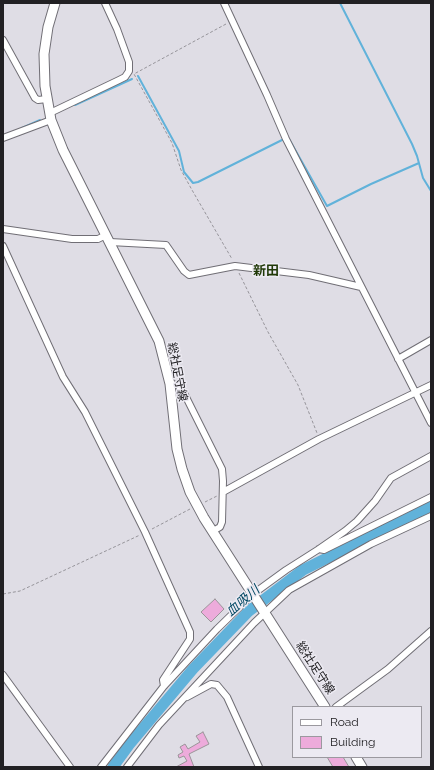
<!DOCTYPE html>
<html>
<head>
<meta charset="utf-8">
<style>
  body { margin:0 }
  #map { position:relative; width:434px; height:770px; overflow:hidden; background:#dfdde5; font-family:Raleway,sans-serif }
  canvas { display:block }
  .frame { position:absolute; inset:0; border:4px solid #212023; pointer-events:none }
  .legend { position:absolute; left:292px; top:706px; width:130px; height:52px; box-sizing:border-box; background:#eceaf2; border:1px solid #9b999f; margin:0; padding:5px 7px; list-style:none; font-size:12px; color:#212023 }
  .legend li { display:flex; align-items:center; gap:8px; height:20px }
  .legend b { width:20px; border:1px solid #9b999f }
</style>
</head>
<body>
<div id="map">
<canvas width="434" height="770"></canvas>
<div class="frame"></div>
<ul class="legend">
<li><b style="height:5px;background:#fff"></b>Road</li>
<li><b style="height:11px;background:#edabdb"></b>Building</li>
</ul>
</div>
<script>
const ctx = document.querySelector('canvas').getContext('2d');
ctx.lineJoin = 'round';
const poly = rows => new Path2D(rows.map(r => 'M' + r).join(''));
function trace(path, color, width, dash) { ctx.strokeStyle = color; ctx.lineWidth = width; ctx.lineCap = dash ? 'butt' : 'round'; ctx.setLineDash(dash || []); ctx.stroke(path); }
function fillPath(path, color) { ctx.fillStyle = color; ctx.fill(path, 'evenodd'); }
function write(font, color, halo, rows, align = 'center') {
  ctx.font = font + ' Raleway,"Noto Sans JP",sans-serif'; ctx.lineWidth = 3; ctx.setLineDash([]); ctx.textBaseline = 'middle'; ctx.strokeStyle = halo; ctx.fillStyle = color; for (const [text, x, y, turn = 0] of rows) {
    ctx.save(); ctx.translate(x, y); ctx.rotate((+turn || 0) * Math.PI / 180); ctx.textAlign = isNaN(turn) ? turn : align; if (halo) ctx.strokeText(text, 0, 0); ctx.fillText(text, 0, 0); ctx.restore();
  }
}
trace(poly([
  [340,3,412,144,417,156,423,178,431,191],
  [138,76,179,151,184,172,193,183,198,182,284,139],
  [75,105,132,79],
  [22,128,40,120],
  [289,139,327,206,371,184,419,163]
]), '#61b2da', 2);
trace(poly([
  [113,767,129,745,193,669,249,611,303,570,431,506]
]), '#61b2da', 11);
const building = poly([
  [215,599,224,609,211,622,201,612,215,599],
  [203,732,209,744,189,754,194,767,176,767,187,761,184,756,179,758,178,755,183,752,180,747,185,744,188,749,200,742,196,736,203,732],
  [327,757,343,757,349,767,333,767,327,757]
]);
fillPath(building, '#edabdb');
trace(building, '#9b9499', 1);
const street = poly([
  [224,3,267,95,286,139,431,423],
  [3,40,35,98,38,100,47,99],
  [50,113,119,80,125,77,129,71,129,62,117,29,105,3],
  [3,138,51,120],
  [3,229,72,239,98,239,106,235],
  [110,242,166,245,184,271,189,275,235,266,309,275,361,287],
  [3,246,63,377,85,412,145,532,190,632,190,639,163,680,164,686],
  [398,359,431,340],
  [170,384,177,385,182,389,222,469,223,481,222,522,220,527,213,531],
  [223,492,319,439,431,385],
  [319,549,324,550,431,497],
  [3,675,70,767],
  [187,697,211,684,217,685,227,697,259,767],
  [336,707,388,669,431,631],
  [101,767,164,686,217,629,253,594,286,570,319,549,345,531,357,521,375,501,391,478,431,456],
  [127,767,159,725,254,623,289,590,371,544,431,516]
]);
const secondary = poly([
  [55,3,48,27,44,54,45,86,51,120,63,150,159,341,170,384,177,449,182,469,190,492,204,518,325,707],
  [356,757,362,767]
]);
trace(street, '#706e75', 8);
trace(secondary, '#706e75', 11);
trace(poly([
  [226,24,134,74,172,143,181,170,192,190,232,259],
  [239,273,268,332,298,385,317,433],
  [205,502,217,496],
  [152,529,190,509],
  [3,594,20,591,140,535]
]), '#96949a', 1, [3, 2]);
trace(street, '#fff', 6);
trace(secondary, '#fff', 9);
write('12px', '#212023', '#eceaf2', [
  ["総社足守線",177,372,79],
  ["総社足守線",315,668,57]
]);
write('bold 13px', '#203907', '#eceaf2', [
  ["新田",266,271]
]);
write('italic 13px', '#004762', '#eceaf2', [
  ["血吸川",243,601,-41]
]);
</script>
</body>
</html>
